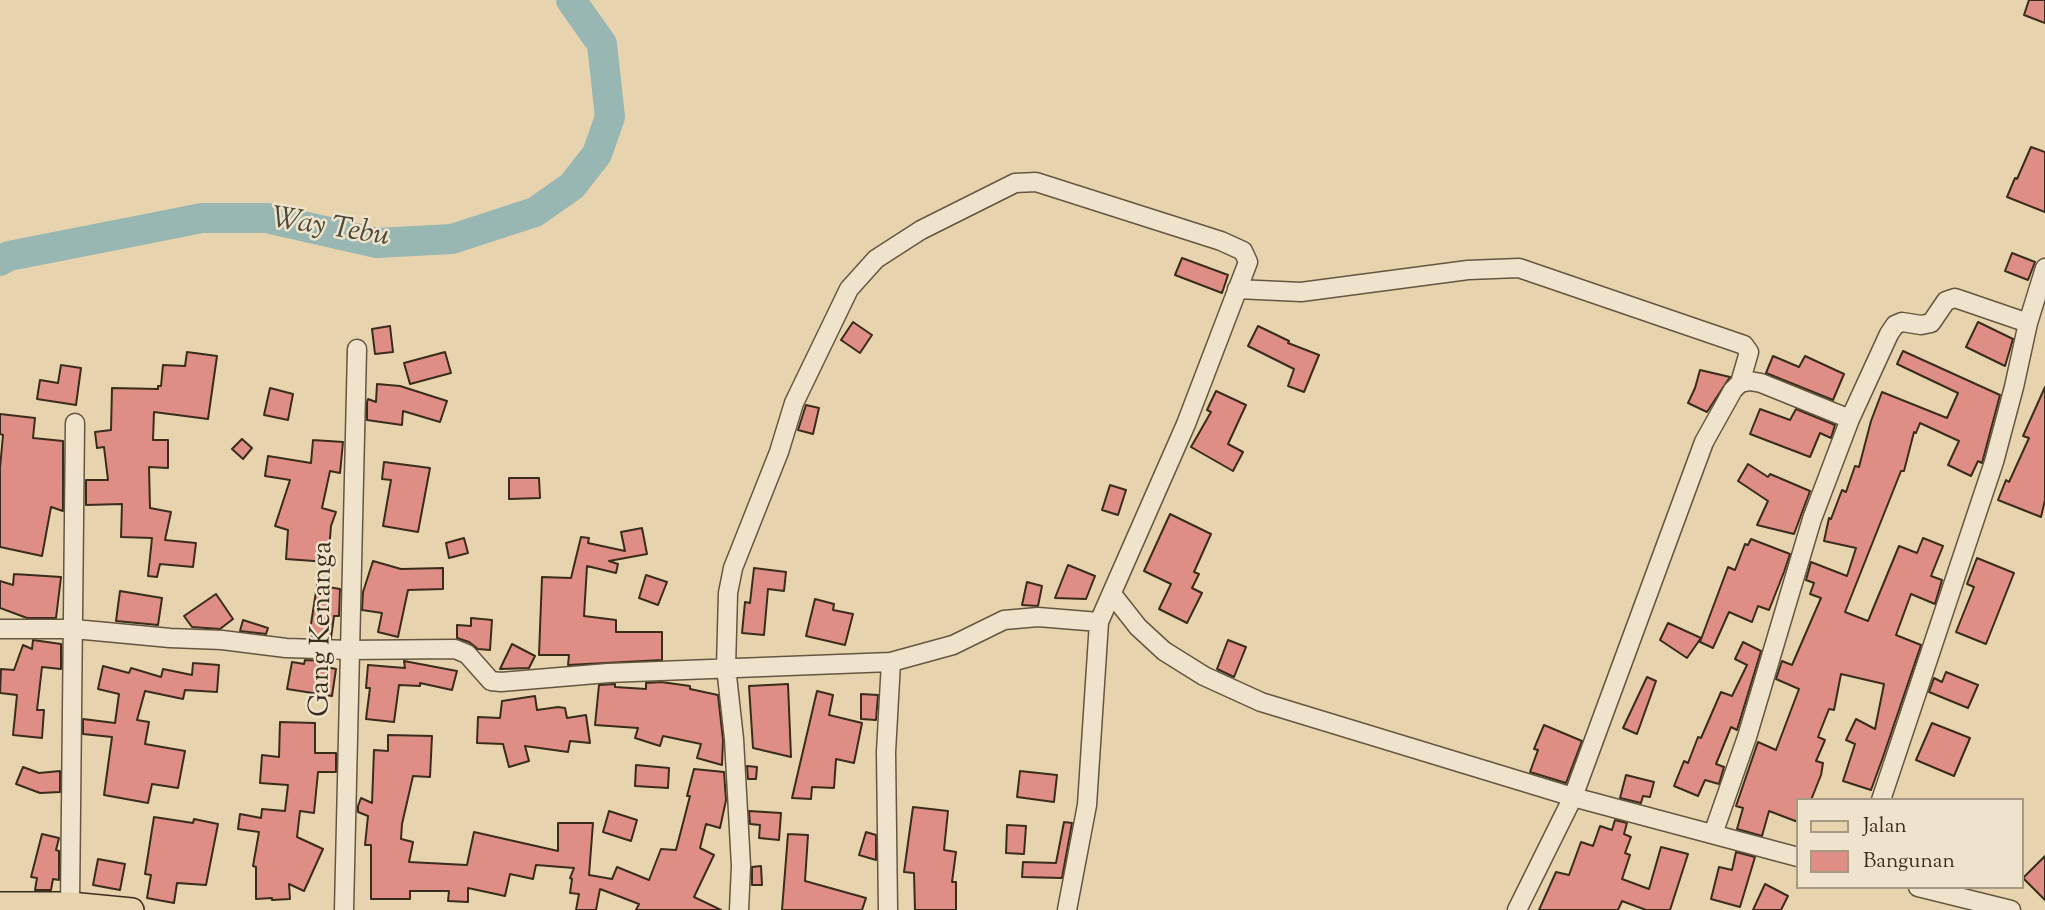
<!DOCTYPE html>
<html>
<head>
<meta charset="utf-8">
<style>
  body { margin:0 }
  #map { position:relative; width:2045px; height:910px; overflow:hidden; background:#e7d4af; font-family:"Sorts Mill Goudy",serif }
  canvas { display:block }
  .legend { position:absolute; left:1796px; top:798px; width:228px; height:91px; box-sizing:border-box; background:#efe3cb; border:2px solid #a79a84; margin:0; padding:9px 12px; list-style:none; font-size:21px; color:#3a2c1a }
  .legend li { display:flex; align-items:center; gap:14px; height:35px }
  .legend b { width:35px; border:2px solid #a79a84 }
</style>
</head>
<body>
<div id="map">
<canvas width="2045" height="910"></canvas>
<ul class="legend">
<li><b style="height:9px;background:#e7d4af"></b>Jalan</li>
<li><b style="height:19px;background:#df8e85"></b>Bangunan</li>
</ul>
</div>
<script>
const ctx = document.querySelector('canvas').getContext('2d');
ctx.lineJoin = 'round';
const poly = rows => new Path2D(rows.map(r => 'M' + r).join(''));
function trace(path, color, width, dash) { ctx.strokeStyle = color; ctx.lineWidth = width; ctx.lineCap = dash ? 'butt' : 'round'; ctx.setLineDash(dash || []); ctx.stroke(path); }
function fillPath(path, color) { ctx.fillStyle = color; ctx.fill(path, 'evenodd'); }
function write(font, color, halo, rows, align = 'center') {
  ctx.font = font + ' "Sorts Mill Goudy",serif'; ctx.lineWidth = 5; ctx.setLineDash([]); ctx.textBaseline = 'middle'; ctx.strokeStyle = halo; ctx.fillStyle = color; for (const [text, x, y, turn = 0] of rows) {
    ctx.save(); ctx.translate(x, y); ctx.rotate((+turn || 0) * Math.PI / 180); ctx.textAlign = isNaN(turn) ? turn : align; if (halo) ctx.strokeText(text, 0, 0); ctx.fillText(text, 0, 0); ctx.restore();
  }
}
trace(poly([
  [0,261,9,256,202,218,267,218,377,243,452,239,535,212,572,186,597,154,610,117,602,44,571,0]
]), '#98b7b3', 30);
const building = poly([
  [2029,0,2045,0,2045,23,2024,15,2029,0],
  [2031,147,2045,152,2045,212,2007,197,2015,178,2017,179,2031,147],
  [2012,253,2035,262,2028,280,2005,271,2012,253],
  [1182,258,1228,275,1222,293,1175,275,1182,258],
  [853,322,872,335,860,353,841,340,853,322],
  [1978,322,2013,339,2005,366,1966,347,1978,322],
  [390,326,393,352,375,354,372,329,390,326],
  [1258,326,1289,341,1288,343,1319,355,1304,392,1288,386,1294,369,1248,346,1258,326],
  [1903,351,2000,395,1982,463,1978,461,1971,476,1948,465,1959,441,1920,423,1916,433,1914,432,1904,471,1901,471,1845,612,1868,621,1899,546,1917,553,1923,538,1943,546,1931,576,1942,580,1935,604,1911,594,1896,635,1921,645,1883,757,1871,790,1843,781,1855,744,1846,740,1856,719,1875,729,1884,684,1841,674,1834,710,1829,709,1818,737,1825,740,1816,761,1823,763,1821,775,1811,800,1798,800,1798,822,1769,811,1762,836,1737,829,1743,808,1736,806,1758,742,1776,750,1799,689,1776,679,1782,661,1792,665,1821,598,1810,594,1814,583,1806,580,1811,562,1847,576,1856,548,1824,541,1829,518,1831,519,1842,490,1846,492,1855,466,1859,467,1871,421,1882,392,1947,418,1958,393,1897,364,1903,351],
  [187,352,217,356,208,419,154,412,153,440,168,440,168,468,149,467,150,508,171,512,165,540,196,543,193,567,160,564,157,577,148,576,152,538,121,537,122,504,86,505,86,480,108,480,104,447,97,448,95,432,111,430,112,388,158,389,158,386,161,386,163,365,185,366,187,352],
  [445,352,451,373,410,384,404,363,445,352],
  [1773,356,1799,367,1805,356,1844,374,1833,400,1766,373,1773,356],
  [61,365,81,368,76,405,37,399,40,380,58,383,61,365],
  [1700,370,1730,377,1707,412,1688,403,1695,388,1700,370],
  [377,384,400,386,447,401,440,422,403,411,402,425,367,420,367,402,368,399,376,402,377,384],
  [2045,387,2045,500,2041,517,1998,500,2006,480,2009,482,2029,438,2023,436,2045,387],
  [270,388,293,394,288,420,264,415,270,388],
  [1216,391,1246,405,1228,444,1243,452,1233,471,1191,447,1211,412,1207,410,1216,391],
  [806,405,819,408,813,434,798,430,806,405],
  [1760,409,1790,420,1796,409,1835,425,1831,438,1820,433,1810,457,1750,434,1760,409],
  [0,414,35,418,33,438,63,441,63,511,51,507,42,556,0,547,0,468,3,435,0,434,0,414],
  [242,439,252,448,243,459,232,449,242,439],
  [313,440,343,442,340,473,330,471,322,508,336,512,331,526,328,562,286,559,288,530,275,526,290,480,265,476,268,456,311,463,313,440],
  [384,462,430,468,418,532,383,526,391,480,382,479,384,462],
  [1748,464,1768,477,1770,474,1810,491,1794,534,1757,525,1768,501,1738,481,1748,464],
  [509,478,539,478,540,498,509,499,509,478],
  [1110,485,1126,490,1118,515,1102,510,1110,485],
  [1170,514,1211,534,1194,572,1199,574,1192,588,1202,593,1187,623,1159,609,1171,584,1144,571,1170,514],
  [642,528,647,554,609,561,618,564,616,573,587,566,584,616,616,620,616,632,662,632,662,660,568,665,569,655,539,655,542,577,571,578,581,537,589,538,588,543,625,551,621,532,642,528],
  [464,538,468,553,449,558,446,543,464,538],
  [1751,539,1790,554,1784,572,1769,610,1758,606,1752,622,1729,612,1713,648,1700,642,1728,567,1735,570,1745,544,1748,545,1751,539],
  [1977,558,2014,573,1986,644,1956,632,1974,587,1967,584,1977,558],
  [373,561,401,569,443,568,443,589,408,590,398,637,378,632,382,613,362,610,363,592,373,561],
  [1068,565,1095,576,1086,599,1055,598,1068,565],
  [754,568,786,572,784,591,768,589,764,635,742,633,745,602,750,603,754,568],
  [14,574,61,577,56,618,27,618,0,608,0,581,13,585,14,574],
  [646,575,667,582,658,605,639,598,646,575],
  [1027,582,1042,586,1038,606,1022,605,1027,582],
  [317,585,340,589,339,616,334,616,331,638,309,637,317,585],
  [120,591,162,598,158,625,116,621,120,591],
  [216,594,233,619,220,629,192,627,184,616,216,594],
  [815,599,834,604,833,610,853,614,845,645,806,636,815,599],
  [471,618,492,620,490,650,478,649,469,642,457,638,457,625,471,626,471,618],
  [243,620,268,628,266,634,240,631,243,620],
  [1668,623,1701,638,1687,658,1660,640,1668,623],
  [33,640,61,644,61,669,42,667,37,710,44,710,42,738,13,735,17,695,0,693,1,669,14,670,23,645,32,649,33,640],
  [1228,640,1246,647,1234,677,1217,669,1228,640],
  [1743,642,1761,651,1737,730,1731,727,1716,764,1724,767,1719,784,1705,780,1698,796,1674,786,1684,761,1688,763,1698,737,1701,738,1721,692,1732,696,1747,665,1735,659,1743,642],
  [512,644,535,656,529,668,500,669,512,644],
  [305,660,327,661,326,667,336,669,332,696,287,689,292,662,304,664,305,660],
  [404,661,457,671,452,690,420,683,420,686,399,685,394,722,366,719,370,688,366,688,368,665,405,668,404,661],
  [193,663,219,665,217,692,185,690,183,699,145,691,137,720,149,722,145,744,185,751,178,788,152,784,148,803,104,795,112,737,83,734,83,719,115,723,119,694,98,689,103,666,129,673,131,668,161,677,163,669,192,675,193,663],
  [1946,672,1978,685,1968,708,1929,692,1934,678,1942,682,1946,672],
  [1647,677,1656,681,1637,734,1623,728,1647,677],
  [661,682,690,686,690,689,718,695,723,740,722,765,697,758,701,744,663,736,660,746,635,738,638,728,595,725,599,685,615,684,615,687,646,689,646,683,661,682],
  [788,684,791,757,753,748,749,686,788,684],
  [817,691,833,695,829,715,862,723,854,763,836,759,834,788,812,787,811,799,792,798,817,691],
  [861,694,878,695,876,720,861,719,861,694],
  [535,696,537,710,558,707,565,708,567,718,586,715,590,743,570,741,568,752,525,746,529,761,509,767,503,744,477,743,478,717,500,718,502,701,535,696],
  [280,722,315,723,315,753,336,753,336,772,318,772,314,813,300,811,297,837,323,849,304,891,289,884,290,899,272,900,272,898,256,899,256,867,253,866,259,832,238,829,240,814,261,818,262,809,285,811,288,785,260,783,262,755,279,757,280,722],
  [1932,723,1970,738,1954,776,1916,760,1932,723],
  [1544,725,1582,741,1566,783,1530,772,1538,750,1534,749,1544,725],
  [388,735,432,736,430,777,413,776,402,824,401,839,413,842,409,862,467,865,474,832,558,851,558,823,593,823,589,875,612,879,617,867,649,880,661,849,676,850,690,796,687,796,694,769,724,772,726,800,720,828,706,824,700,848,714,855,694,897,721,910,636,910,639,904,600,889,596,910,576,910,579,894,570,893,572,879,570,878,574,868,536,865,533,879,510,874,505,896,468,888,468,902,448,901,449,891,410,891,410,899,371,899,371,845,365,845,368,816,358,812,358,806,361,798,372,803,374,750,388,751,388,735],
  [636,765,669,768,668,788,635,786,636,765],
  [747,766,757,767,756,779,748,779,747,766],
  [23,767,39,773,60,771,60,792,40,793,16,784,23,767],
  [1020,771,1057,775,1054,802,1017,797,1020,771],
  [1626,775,1654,782,1650,797,1643,796,1641,803,1620,798,1626,775],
  [913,807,948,811,944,850,956,852,952,882,956,882,956,910,915,910,914,873,904,872,913,807],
  [609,811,637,820,631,841,603,832,609,811],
  [749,811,781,813,779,840,759,838,760,825,750,824,749,811],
  [154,817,193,823,194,819,218,824,206,885,177,883,174,903,147,898,151,875,145,874,154,817],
  [1615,820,1627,823,1624,834,1631,837,1625,853,1630,855,1622,879,1649,889,1661,847,1688,854,1670,910,1646,910,1622,901,1618,910,1539,910,1556,872,1569,875,1581,842,1593,846,1600,826,1612,830,1615,820],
  [1064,822,1072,823,1062,878,1022,877,1023,862,1056,863,1064,822],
  [1007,825,1026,826,1024,854,1006,853,1007,825],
  [866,832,876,835,876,860,859,855,866,832],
  [42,834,59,838,56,850,59,851,59,880,53,879,51,890,35,890,37,878,31,877,42,834],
  [788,834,808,835,805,881,866,898,862,910,782,910,788,834],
  [1736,852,1755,857,1740,907,1711,899,1719,867,1732,870,1736,852],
  [2045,856,2045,900,2023,878,2045,856],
  [98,859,125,864,120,890,93,885,98,859],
  [761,866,762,885,752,885,752,867,761,866],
  [1765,884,1788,896,1781,910,1753,910,1765,884]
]);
fillPath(building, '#df8e85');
trace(building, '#3a2c1a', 2);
const minor = poly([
  [1237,289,1301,292,1468,270,1519,268,1744,345,1749,352,1740,383,1733,390,1704,442,1573,797,1517,910],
  [1740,383,1750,381,1761,383,1850,419],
  [1112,594,1138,627,1164,651,1204,676,1261,702,1573,797,1798,857],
  [0,629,74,629,170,638,222,640,286,648,350,650,455,649,467,654,491,681,501,682,608,673,891,662,953,645,1004,620,1038,617,1099,622],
  [1881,800,1994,462,2014,387,2028,323,2045,268],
  [1713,834,1747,737,1812,519,1850,419,1889,334,1895,325,1902,322,1921,325,1931,323,1946,301,1955,298,2028,323],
  [1918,887,2011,910],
  [70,904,75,423],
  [344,910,357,349],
  [739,910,741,866,734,739,726,667,728,593,733,568,779,452,794,403,849,289,876,259,921,230,1015,183,1036,182,1221,241,1243,251,1248,262,1186,424,1099,622,1087,805,1067,910],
  [888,910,886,752,891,662]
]);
const major = poly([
  [0,904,70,904,132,910]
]);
trace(minor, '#65563f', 21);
trace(major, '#3a2c1a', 26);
trace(minor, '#efe3cb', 18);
trace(major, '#e7d4af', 23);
write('28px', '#3a2c1a', '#efe3cb', [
  ["Gang Kenanga",324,629,-89]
]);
write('italic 30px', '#4d4839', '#efe3cb', [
  ["Way Tebu",330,230,9]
]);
</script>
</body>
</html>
